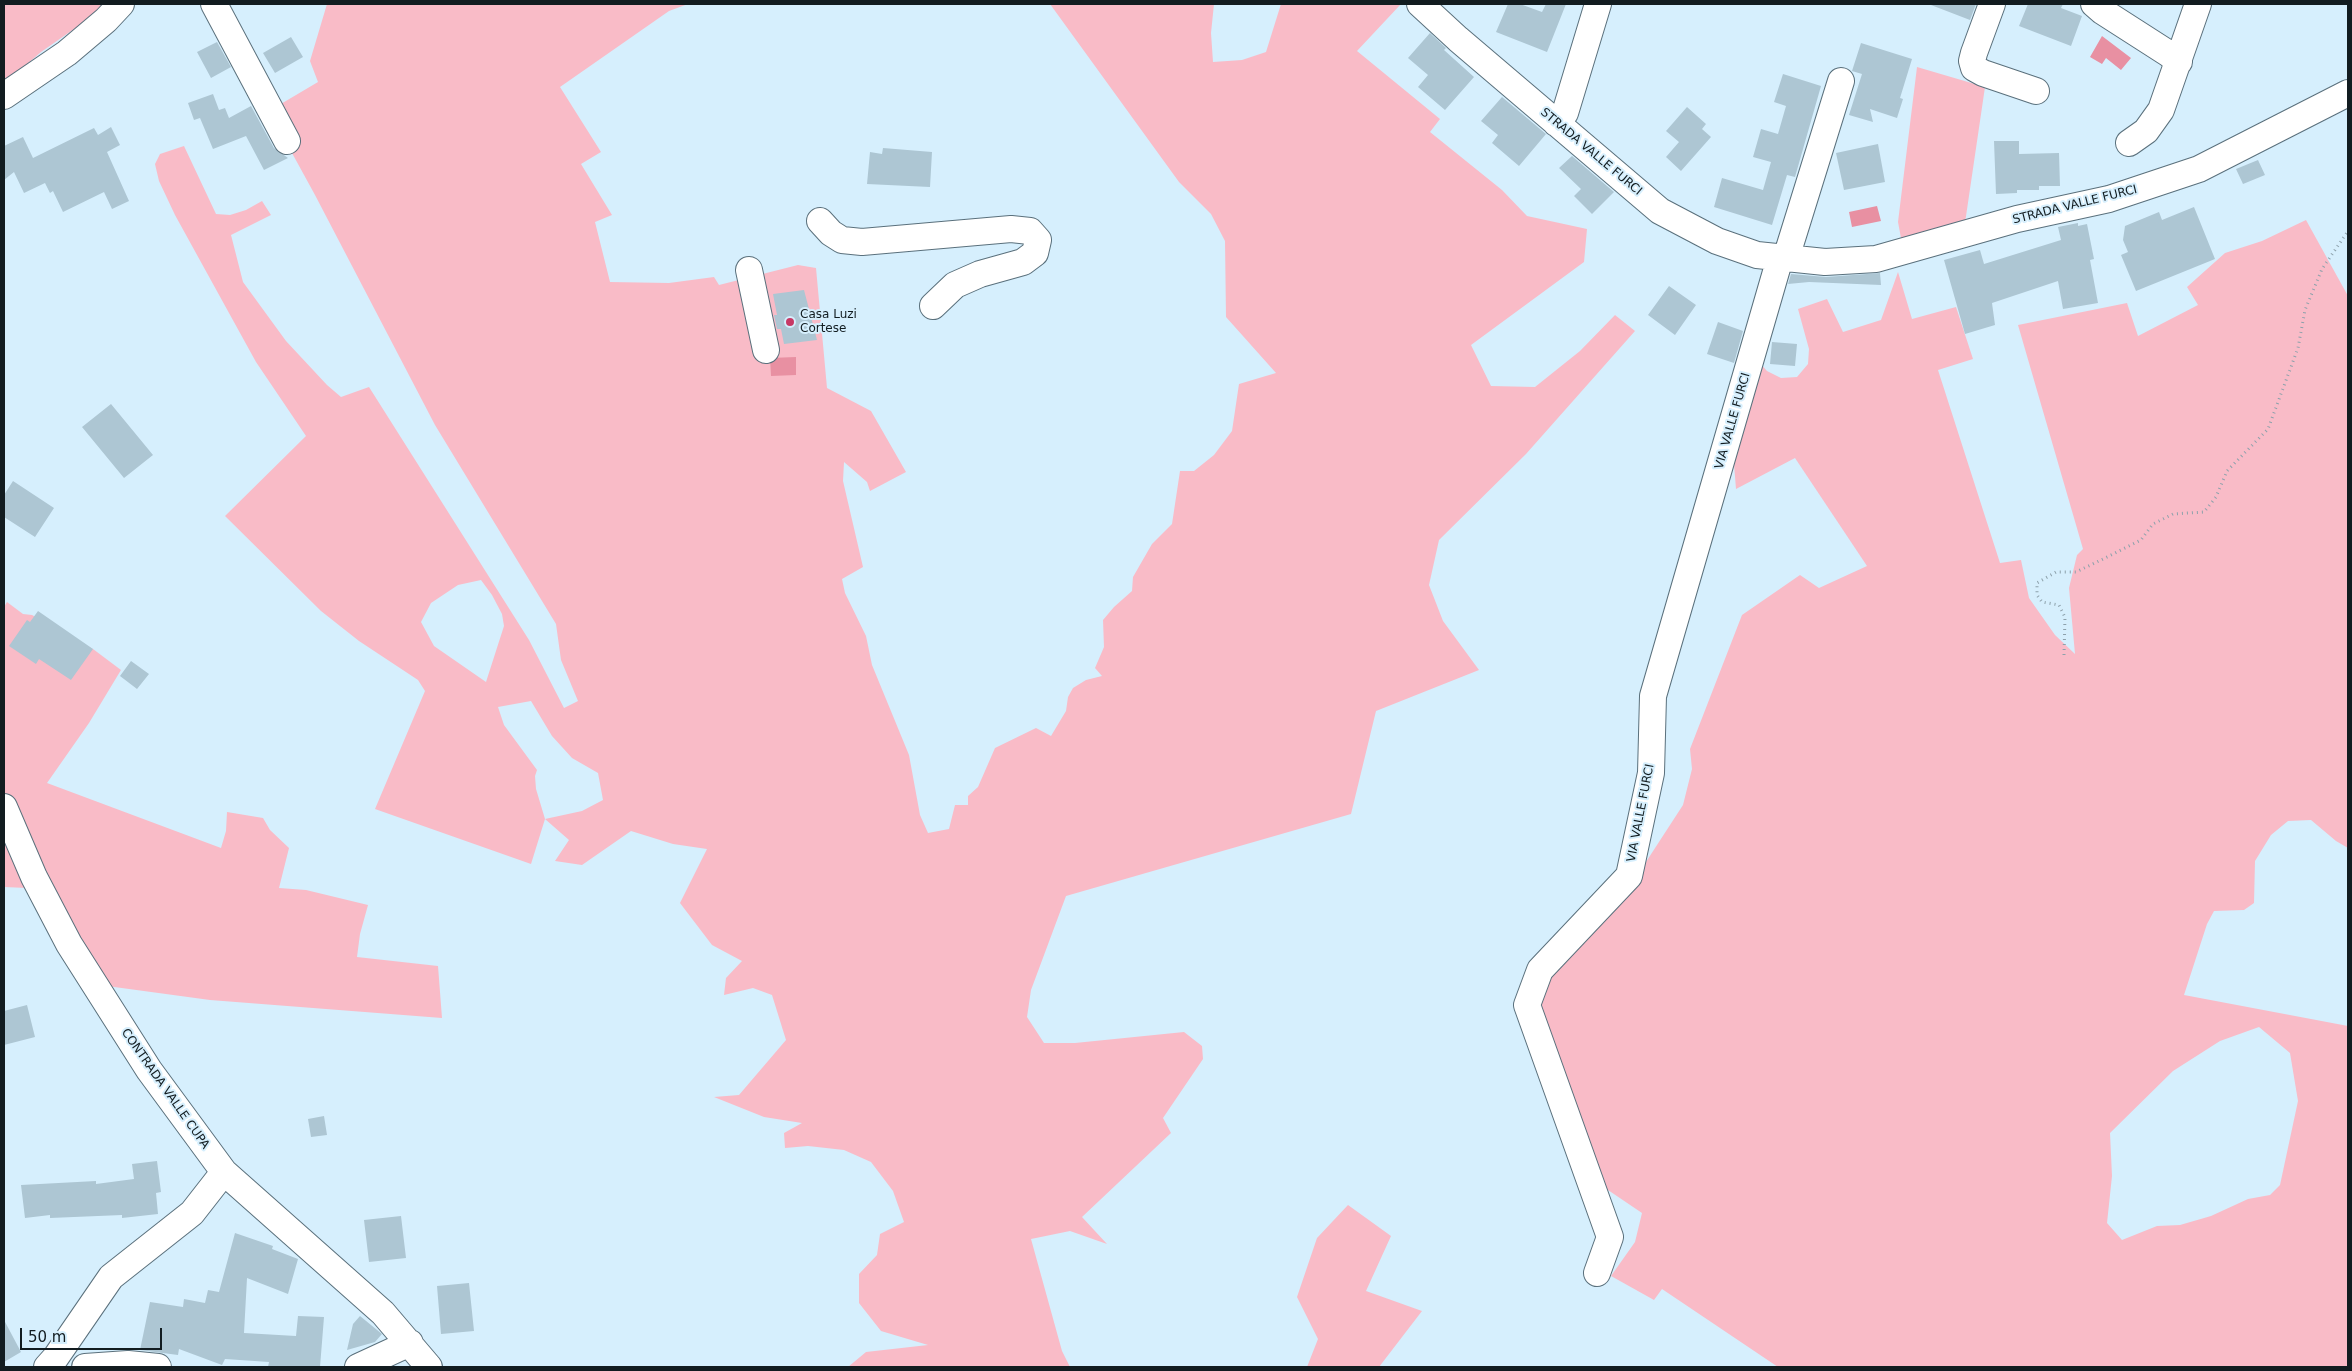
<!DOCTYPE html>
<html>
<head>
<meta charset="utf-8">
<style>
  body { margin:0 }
  #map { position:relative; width:2352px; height:1371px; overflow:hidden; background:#d6effd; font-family:"DejaVu Sans",sans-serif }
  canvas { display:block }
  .frame { position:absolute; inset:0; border:5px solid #121c20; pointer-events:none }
  .scale { position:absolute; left:20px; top:1328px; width:142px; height:22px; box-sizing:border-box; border:2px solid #121c20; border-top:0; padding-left:6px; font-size:15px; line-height:18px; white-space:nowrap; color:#121c20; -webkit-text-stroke:4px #d6effd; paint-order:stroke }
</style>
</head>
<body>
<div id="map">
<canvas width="2352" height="1371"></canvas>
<div class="frame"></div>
<div class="scale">50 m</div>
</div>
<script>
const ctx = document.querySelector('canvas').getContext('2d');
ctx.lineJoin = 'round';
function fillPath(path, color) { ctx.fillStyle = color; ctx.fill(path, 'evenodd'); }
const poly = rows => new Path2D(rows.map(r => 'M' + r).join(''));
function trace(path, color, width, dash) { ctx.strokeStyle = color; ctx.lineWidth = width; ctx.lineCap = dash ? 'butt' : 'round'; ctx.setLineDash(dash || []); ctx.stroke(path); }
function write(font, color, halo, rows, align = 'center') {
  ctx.font = font + ' "DejaVu Sans",sans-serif'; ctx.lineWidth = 4; ctx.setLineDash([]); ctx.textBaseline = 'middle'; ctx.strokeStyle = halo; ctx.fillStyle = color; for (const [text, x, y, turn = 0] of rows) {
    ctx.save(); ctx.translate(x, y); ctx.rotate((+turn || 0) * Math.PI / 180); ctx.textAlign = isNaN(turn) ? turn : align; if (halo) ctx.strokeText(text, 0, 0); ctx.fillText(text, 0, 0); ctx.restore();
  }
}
fillPath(poly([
  [4,4,104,4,97,13,41,52,4,84],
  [327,4,688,4,669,11,560,87,601,152,581,164,612,215,595,222,610,282,669,283,714,277,719,285,798,265,816,268,827,388,871,411,906,472,870,491,867,482,844,462,843,481,863,567,842,579,845,593,866,636,872,665,909,755,920,815,928,833,949,829,955,805,968,805,968,796,978,787,995,748,1036,728,1051,736,1066,711,1068,697,1073,688,1086,680,1102,676,1095,668,1104,647,1103,620,1114,607,1132,591,1133,577,1152,544,1172,524,1180,471,1194,471,1214,455,1232,431,1239,384,1276,373,1226,317,1225,241,1211,214,1179,182,1050,4,1214,4,1211,33,1213,62,1242,60,1266,52,1281,4,1401,4,1357,51,1440,119,1430,132,1502,190,1527,216,1587,229,1584,262,1471,345,1491,386,1535,387,1580,351,1615,315,1635,331,1526,454,1439,540,1429,585,1443,621,1479,670,1376,711,1351,814,1066,896,1031,990,1027,1017,1044,1043,1075,1043,1184,1032,1202,1046,1203,1059,1163,1118,1171,1133,1082,1217,1107,1244,1070,1231,1031,1239,1062,1351,1070,1367,848,1367,866,1352,928,1345,881,1331,859,1303,859,1274,877,1255,880,1234,904,1222,893,1191,871,1162,844,1150,808,1146,785,1148,784,1133,802,1123,764,1117,714,1097,739,1095,786,1040,772,995,753,988,724,995,726,978,742,961,712,945,680,903,707,849,673,844,631,831,582,865,555,861,569,840,545,819,531,864,375,809,425,691,418,680,359,641,321,611,225,516,306,436,256,362,175,215,159,181,155,164,160,154,184,146,216,214,230,215,246,210,262,201,271,215,231,235,243,282,286,341,327,385,341,397,369,387,529,640,564,708,578,701,561,660,556,624,435,425,315,195,269,111,318,82,310,61],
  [481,580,492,595,502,614,504,626,486,682,434,646,421,622,431,603,458,585],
  [531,701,552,736,572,758,598,773,603,800,582,811,545,819,536,789,535,776,537,770,504,725,498,707],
  [1917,67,1985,87,1965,223,1901,238,1898,222],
  [2306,220,2348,296,2348,848,2336,841,2311,820,2288,821,2271,835,2255,861,2254,903,2244,910,2214,911,2207,924,2184,995,2348,1026,2348,1367,1778,1367,1662,1289,1654,1300,1611,1276,1635,1242,1642,1213,1605,1188,1545,1020,1540,997,1554,969,1644,865,1683,805,1692,769,1690,749,1742,615,1800,575,1819,588,1867,566,1795,458,1736,489,1734,464,1759,362,1767,371,1781,378,1797,377,1808,364,1809,349,1798,309,1827,299,1843,332,1881,320,1898,272,1912,319,1956,307,1973,359,1938,370,2000,563,2021,560,2029,598,2055,635,2075,654,2069,588,2077,555,2083,549,2018,325,2127,303,2138,336,2198,305,2187,287,2225,253,2262,241],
  [2259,1027,2290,1053,2298,1101,2280,1185,2270,1195,2248,1199,2211,1216,2180,1225,2157,1226,2122,1240,2107,1223,2112,1176,2110,1133,2173,1071,2220,1041],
  [7,602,23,614,32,615,93,649,121,670,89,723,47,783,221,848,226,831,227,812,263,818,270,830,289,848,279,888,306,890,368,905,360,934,357,957,438,966,442,1018,210,1000,107,986,28,853,4,792,4,607],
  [4,831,27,888,4,887],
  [1348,1205,1391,1236,1366,1291,1422,1311,1379,1367,1307,1367,1318,1339,1297,1297,1317,1238]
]), '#f9bbc7');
fillPath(poly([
  [2102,36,2131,58,2121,70,2106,58,2102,64,2090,57],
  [1877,206,1881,221,1852,227,1849,212],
  [796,357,796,375,771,376,770,358]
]), '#e890a2');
fillPath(poly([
  [1508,4,1520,4,1542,12,1546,4,1566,4,1547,52,1496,32],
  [1932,4,1976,4,1970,20,1931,5],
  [2028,4,2063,4,2061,8,2082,16,2071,46,2019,26],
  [1430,33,1446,48,1444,50,1474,77,1445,110,1418,87,1428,75,1408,58],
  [291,37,303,57,275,73,263,53],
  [217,42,231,67,211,78,197,52],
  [1861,43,1912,59,1900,98,1903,99,1897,118,1870,109,1873,122,1849,115,1862,74,1852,71],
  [1783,74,1821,86,1795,177,1787,175,1772,225,1714,207,1722,178,1763,190,1771,162,1753,157,1761,129,1778,134,1786,106,1774,102],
  [213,94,219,110,225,108,229,118,251,106,274,148,288,158,264,170,246,136,213,149,200,118,194,120,188,103],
  [1502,97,1546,134,1519,166,1492,143,1498,135,1481,121],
  [1687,107,1706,124,1702,129,1711,137,1681,171,1666,157,1679,142,1666,131],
  [111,127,120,145,107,152,129,201,112,209,104,192,63,212,53,191,50,193,45,183,24,193,14,172,4,180,4,146,23,137,33,158,94,128,98,135],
  [1994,141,2019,141,2019,154,2059,153,2060,186,2039,186,2039,190,2017,190,2017,193,1996,194],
  [1878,144,1885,182,1844,190,1836,153],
  [883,148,932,152,930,187,867,184,870,152,882,154],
  [1572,156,1614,192,1592,214,1574,196,1581,189,1559,168],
  [2258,160,2265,175,2243,184,2236,169],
  [2194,207,2215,259,2136,291,2121,255,2128,252,2123,240,2125,226,2159,212,2162,220],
  [2078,223,2078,226,2087,224,2094,259,2090,260,2098,303,2063,309,2058,281,1992,303,1995,325,1965,334,1944,260,1980,250,1984,264,2061,240,2058,227],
  [1880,273,1881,285,1809,282,1788,284,1791,274,1826,277],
  [1669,286,1696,305,1675,335,1648,315],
  [804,290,817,340,784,344,781,329,777,329,774,315,777,315,773,294],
  [1718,322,1743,331,1734,363,1707,354],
  [1772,342,1797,344,1795,366,1770,364],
  [111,404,153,455,124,478,82,427],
  [13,481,54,508,35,537,4,517,4,495],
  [38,611,93,649,71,680,39,659,36,664,9,646,27,620,30,622],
  [131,661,149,674,137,689,120,676],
  [27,1005,35,1037,4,1045,4,1011],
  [324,1116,327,1135,311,1137,308,1119],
  [157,1161,161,1192,156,1193,158,1214,122,1218,122,1215,50,1218,50,1215,25,1218,21,1185,96,1181,96,1184,134,1179,132,1164],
  [401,1216,406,1258,369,1262,364,1220],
  [235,1233,273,1246,272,1249,298,1259,288,1294,247,1278,244,1333,296,1336,298,1316,324,1317,320,1367,268,1367,269,1362,225,1359,222,1365,179,1349,178,1355,140,1350,150,1302,183,1307,184,1299,205,1303,208,1290,219,1292],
  [469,1283,474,1331,441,1334,437,1286],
  [360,1316,382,1334,375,1342,347,1350,353,1324],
  [4,1320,21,1352,4,1362]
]), '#adc6d3');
const minor = poly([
  [214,4,287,141],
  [1420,4,1458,39,1660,211,1717,241,1757,255,1786,258,1825,262,1876,259,2017,219,2109,199,2199,169,2348,93],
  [1992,4,1974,53,1972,61,1974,68,1983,73,2036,91],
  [2094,4,2102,11,2169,54,2179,62],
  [4,96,67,53,106,20,121,4],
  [1556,123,1565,113,1598,4],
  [2129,143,2146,131,2161,110,2198,4],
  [820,221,831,233,842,240,862,242,1011,229,1030,231,1038,240,1035,253,1023,262,980,274,955,285,933,306],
  [1786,258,1841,81],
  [749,270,766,350],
  [4,807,34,877,69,944,149,1070,224,1172,383,1313,429,1367],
  [1597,1273,1610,1237,1527,1005,1540,970,1629,876,1651,773,1653,696,1780,258],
  [47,1367,56,1357,111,1277,192,1213,224,1172],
  [85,1367,128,1364,158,1367],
  [358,1367,410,1343]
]);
trace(minor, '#5a707c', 28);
trace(poly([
  [2064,655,2065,617,2059,605,2042,602,2037,595,2037,583,2056,572,2076,572,2103,559,2141,540,2153,524,2173,514,2204,512,2216,497,2227,471,2268,429,2298,348,2305,310,2322,269,2348,231]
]), '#8da1ab', 3, [1, 4]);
trace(minor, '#fff', 26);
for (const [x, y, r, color] of [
  [790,322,5,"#c73965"]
]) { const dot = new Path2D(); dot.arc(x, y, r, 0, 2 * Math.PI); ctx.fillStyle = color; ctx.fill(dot); trace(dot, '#d6effd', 2); }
write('12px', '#121c20', '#d6effd', [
  ["STRADA VALLE FURCI",1591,152,40],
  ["STRADA VALLE FURCI",2075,205,-14],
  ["VIA VALLE FURCI",1733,421,-74],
  ["VIA VALLE FURCI",1641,813,-79],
  ["CONTRADA VALLE CUPA",165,1089,55]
]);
write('12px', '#121c20', '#d6effd', [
  ["Casa Luzi",800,315],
  ["Cortese",800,329]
], 'left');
</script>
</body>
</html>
